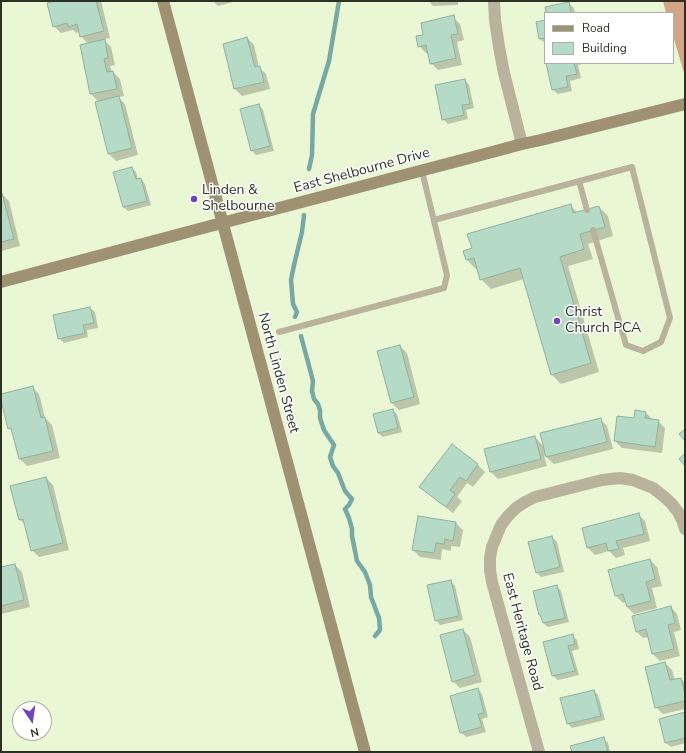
<!DOCTYPE html>
<html>
<head>
<meta charset="utf-8">
<style>
  body { margin:0 }
  #map { position:relative; width:686px; height:753px; overflow:hidden; background:#e9f7d4; font-family:"Nunito Sans",sans-serif }
  canvas { display:block }
  .frame { position:absolute; inset:0; border:2px solid #2c3124; pointer-events:none }
  .legend { position:absolute; left:544px; top:12px; width:130px; height:52px; box-sizing:border-box; background:#fff; border:1px solid #abada7; margin:0; padding:5px 7px; list-style:none; font-size:12px; color:#2c3124 }
  .legend li { display:flex; align-items:center; gap:8px; height:20px }
  .legend b { width:20px; border:1px solid #abada7 }
  .north { position:absolute; left:12px; top:701px; width:40px; height:40px; box-sizing:border-box; background:#fff; border:1px solid #abada7; border-radius:50%; rotate:167deg; font-size:11px; font-weight:700; line-height:16px; text-align:center; color:#2c3124 }
  .north::after { content:''; display:block; margin:auto; width:14px; height:18px; background:#7343ba; clip-path:polygon(50% 0,100% 100%,50% 72%,0 100%) }
</style>
</head>
<body>
<div id="map">
<canvas width="686" height="753"></canvas>
<div class="frame"></div>
<ul class="legend">
<li><b style="height:5px;background:#9e9272"></b>Road</li>
<li><b style="height:11px;background:#b5dac5"></b>Building</li>
</ul>
<div class="north">N</div>
</div>
<script>
const ctx = document.querySelector('canvas').getContext('2d');
ctx.lineJoin = 'round';
function fillPath(path, color) { ctx.fillStyle = color; ctx.fill(path, 'evenodd'); }
const poly = rows => new Path2D(rows.map(r => 'M' + r).join(''));
function trace(path, color, width, dash) { ctx.strokeStyle = color; ctx.lineWidth = width; ctx.lineCap = dash ? 'butt' : 'round'; ctx.setLineDash(dash || []); ctx.stroke(path); }
function write(font, color, halo, rows, align = 'center') {
  ctx.font = font + ' "Nunito Sans",sans-serif'; ctx.lineWidth = 3; ctx.setLineDash([]); ctx.textBaseline = 'middle'; ctx.strokeStyle = halo; ctx.fillStyle = color; for (const [text, x, y, turn = 0] of rows) {
    ctx.save(); ctx.translate(x, y); ctx.rotate((+turn || 0) * Math.PI / 180); ctx.textAlign = isNaN(turn) ? turn : align; if (halo) ctx.strokeText(text, 0, 0); ctx.fillText(text, 0, 0); ctx.restore();
  }
}
fillPath(poly([
  [663,1,685,1,685,76,673,36,673,13,666,13]
]), '#d3a586');
fillPath(poly([
  [59,1,101,1,110,38,103,39,111,47,115,65,110,66,112,72,113,72,120,79,124,96,118,97,125,104,138,155,116,161,109,154,96,103,99,102,91,94,81,45,88,44,81,36,80,32,76,33,73,30,61,33,54,26],
  [213,1,237,1,218,6],
  [429,1,458,1,458,5,433,6],
  [569,3,574,8,575,13,547,13],
  [453,17,460,24,464,40,457,42,462,65,438,70,431,63,428,53,426,53,419,46,425,35],
  [545,21,545,43,540,39,537,23],
  [247,38,254,45,259,67,266,74,270,89,242,96,235,89,224,44],
  [547,63,585,63,578,65,581,78,570,81,572,91,558,94,553,90],
  [465,80,469,85,474,108,466,110,468,119,448,124,443,119],
  [259,105,263,110,274,151,256,155,252,151],
  [132,168,136,172,138,180,141,179,145,184,151,205,128,211,123,207],
  [1,194,2,194,9,201,20,246,1,251],
  [570,205,578,213,599,207,608,216,613,236,588,244,593,259,568,266,599,372,561,384,551,374,524,279,491,289,481,279,478,268,476,269,467,260,464,251,473,249],
  [90,308,95,312,98,328,87,330,88,337,64,343,59,338],
  [400,346,407,353,420,404,399,410,392,403],
  [32,387,39,394,45,418,52,425,60,458,27,466,20,459,13,432,9,428,1,395],
  [392,410,397,414,402,432,383,437,378,433],
  [645,412,652,419,658,421,665,428,662,453,622,448,615,441,635,420],
  [600,419,607,426,613,449,554,464,544,455,547,466,498,479,491,472,535,437,544,447],
  [452,445,478,465,485,472,473,487,467,483,457,497,462,501,453,513,427,493,421,487],
  [46,478,53,485,69,550,39,557,32,550,26,525,19,519],
  [638,514,645,521,650,541,623,548,625,555,616,558,609,551,595,555,588,548,583,529],
  [456,523,463,530,460,547,451,546,451,551,442,549,441,560,420,557,413,550],
  [552,537,557,542,564,572,541,577,537,573,529,543],
  [650,560,657,567,662,586,652,588,657,608,634,614,627,607,626,602,623,603,616,596,609,570],
  [15,565,22,572,30,607,1,614,1,568],
  [451,581,455,586,463,620,440,625,436,620],
  [557,586,561,591,569,622,548,627,543,623],
  [671,607,677,614,681,630,674,632,680,656,660,661,653,654,649,637,643,638,636,631],
  [463,630,470,637,482,682,460,688,453,681],
  [572,635,577,640,579,649,572,651,579,675,558,680,553,676,544,642],
  [665,663,672,670,675,680,681,679,685,683,685,709,663,714,656,707],
  [478,689,482,694,488,717,482,719,486,732,466,737,461,732],
  [594,691,598,695,605,720,572,728,568,724],
  [685,713,685,743,671,747,666,743],
  [604,738,608,743,610,752,573,752]
]), '#0003');
trace(poly([
  [309,169,312,155,313,114,329,61,339,1],
  [295,317,297,312,293,304,291,280,294,265,302,232,304,215],
  [301,336,313,381,312,391,314,399,318,404,320,410,320,418,324,430,334,445,330,457,333,466,338,473,345,491,352,499,349,505,345,509,349,518,352,529,352,536,357,561,365,572,370,585,371,597,379,618,380,630,375,636]
]), '#77a9a4', 4.5);
const building = poly([
  [55,1,96,1,104,31,80,37,77,24,69,27,67,23,53,27,47,3,55,1],
  [569,2,571,13,546,13,545,7,569,2],
  [454,15,458,34,451,35,456,58,430,64,426,45,418,47,416,36,423,35,421,23,454,15],
  [545,20,545,38,539,39,536,22,545,20],
  [247,37,255,67,260,66,264,82,234,89,223,44,247,37],
  [105,39,108,58,104,59,107,72,113,71,117,89,90,94,80,45,105,39],
  [546,63,574,63,577,74,566,76,568,87,552,90,546,63],
  [465,79,470,104,462,105,464,115,442,120,435,85,465,79],
  [119,96,132,148,108,154,95,102,119,96],
  [259,104,270,146,251,151,240,109,259,104],
  [132,167,136,179,141,178,147,201,123,207,113,172,132,167],
  [1,193,2,193,14,239,1,242,1,193],
  [571,204,573,213,599,206,605,227,580,234,584,249,560,257,591,363,551,375,520,268,480,280,474,258,466,260,463,251,472,248,467,234,571,204],
  [90,307,94,323,83,325,85,333,58,339,53,315,90,307],
  [400,345,414,397,391,403,377,351,400,345],
  [33,386,41,418,45,417,53,451,19,459,11,428,8,429,1,400,1,394,33,386],
  [393,409,398,428,378,433,373,414,393,409],
  [635,410,646,412,645,418,659,420,655,447,614,441,617,416,634,418,635,410],
  [601,418,607,442,546,457,540,433,601,418],
  [685,429,685,441,679,434,685,429],
  [535,436,541,459,490,472,484,449,535,436],
  [452,444,478,464,466,481,460,477,450,490,455,494,446,507,419,487,452,444],
  [685,453,685,466,679,459,685,453],
  [46,477,63,543,31,551,23,519,19,520,10,486,46,477],
  [639,513,644,534,616,541,619,549,608,551,606,543,587,548,582,528,639,513],
  [418,516,456,522,453,541,445,539,444,544,436,543,434,553,412,550,418,516],
  [552,536,560,567,536,573,528,542,552,536],
  [650,559,655,579,646,582,651,601,627,607,623,594,615,596,608,570,650,559],
  [15,564,24,600,1,606,1,567,15,564],
  [451,580,459,616,435,621,427,585,451,580],
  [557,585,565,618,543,623,540,615,539,615,533,591,557,585],
  [671,606,675,623,668,625,674,649,652,654,646,629,636,632,632,616,671,606],
  [463,629,475,675,452,682,440,635,463,629],
  [573,634,575,644,568,646,575,671,552,676,543,642,573,634],
  [665,662,670,680,681,678,685,694,685,701,655,708,645,667,665,662],
  [478,688,484,713,478,714,482,727,460,733,450,696,478,688],
  [594,690,601,716,567,724,560,698,594,690],
  [685,712,685,738,665,743,659,719,685,712],
  [604,737,608,752,572,752,570,746,604,737]
]);
fillPath(building, '#b5dac5');
trace(building, '#8fb29e', 1);
trace(poly([
  [579,181,587,210],
  [434,220,632,167,670,318,661,342,643,351,626,345,593,230],
  [279,332,444,288,447,275,422,171]
]), '#b9b29c', 6);
trace(poly([
  [494,1,495,20,499,47,504,73,522,144],
  [539,752,492,582,490,570,490,558,492,547,501,525,508,516,516,508,525,502,535,497,602,480,620,478,633,480,653,488,662,495,671,503,678,512,683,522,685,529]
]), '#b9b29c', 12);
trace(poly([
  [163,1,365,752],
  [1,282,199,229,496,151,522,144,541,140,685,104]
]), '#9e9272', 12);
for (const [x, y, r, color] of [
  [194,199,4,"#7343ba"],
  [557,321,4,"#7343ba"]
]) { const dot = new Path2D(); dot.arc(x, y, r, 0, 2 * Math.PI); ctx.fillStyle = color; ctx.fill(dot); trace(dot, '#fff', 1.5); }
write('14px', '#2c3124', '#fff', [
  ["East Shelbourne Drive",362,171,-15],
  ["North Linden Street",278,373,75],
  ["East Heritage Road",522,632,75]
]);
write('14px', '#2c3124', '#fff', [
  ["Linden &",202,191],
  ["Shelbourne",202,207],
  ["Christ",565,313],
  ["Church PCA",565,329]
], 'left');
</script>
</body>
</html>
